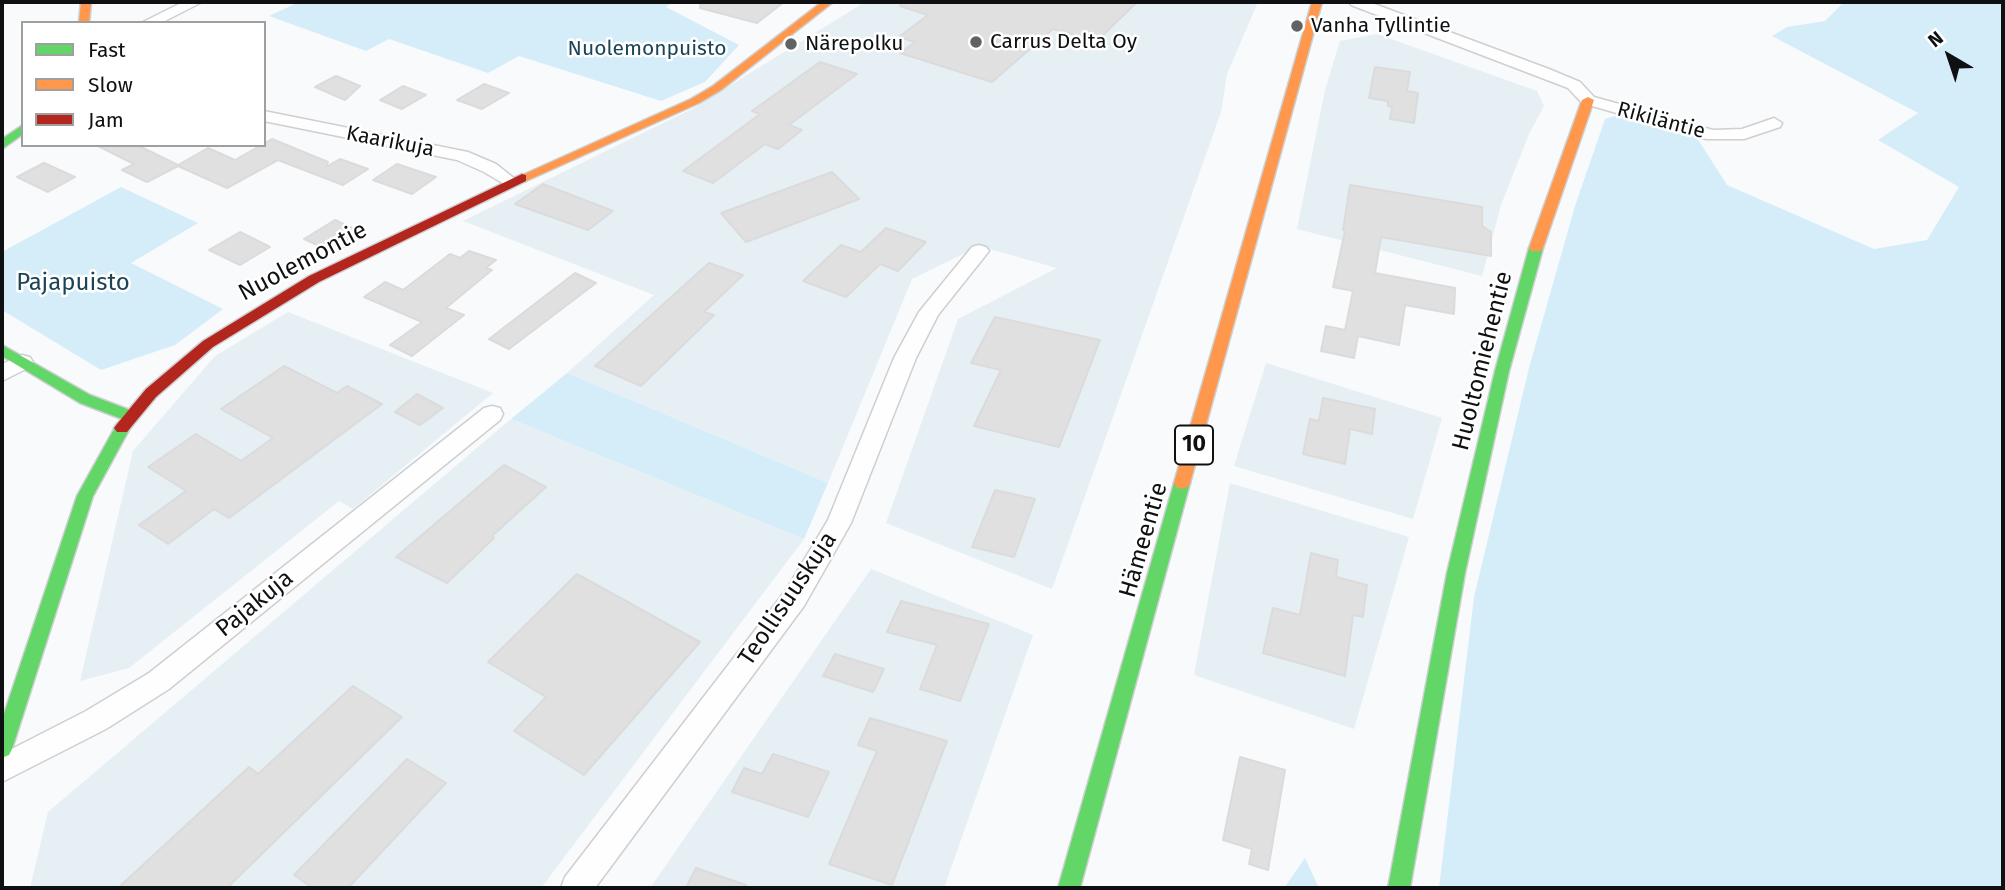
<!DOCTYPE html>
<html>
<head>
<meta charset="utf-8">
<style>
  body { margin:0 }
  #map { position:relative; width:2005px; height:890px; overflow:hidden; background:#f8fafc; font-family:"Fira Sans",sans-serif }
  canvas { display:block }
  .frame { position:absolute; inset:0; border:4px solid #0e1011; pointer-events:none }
  .legend { position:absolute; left:21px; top:21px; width:245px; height:126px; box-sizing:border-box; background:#fff; border:2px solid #9f9fa0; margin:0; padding:9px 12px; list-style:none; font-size:21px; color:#0e1011 }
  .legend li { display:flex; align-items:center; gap:14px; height:35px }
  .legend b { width:35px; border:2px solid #9f9fa0 }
  .north { position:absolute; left:1914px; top:21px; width:70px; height:70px; -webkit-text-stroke:5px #fff; paint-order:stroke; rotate:321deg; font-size:19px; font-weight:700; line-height:28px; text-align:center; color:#0e1011 }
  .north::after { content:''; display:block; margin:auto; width:24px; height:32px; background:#0e1011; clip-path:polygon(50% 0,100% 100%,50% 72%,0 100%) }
</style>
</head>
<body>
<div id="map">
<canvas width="2005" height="890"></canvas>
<div class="frame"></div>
<ul class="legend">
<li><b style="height:9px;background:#63d668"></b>Fast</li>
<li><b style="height:9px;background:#ff974d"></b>Slow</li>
<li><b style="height:9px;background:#b3261e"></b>Jam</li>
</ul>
<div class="north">N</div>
</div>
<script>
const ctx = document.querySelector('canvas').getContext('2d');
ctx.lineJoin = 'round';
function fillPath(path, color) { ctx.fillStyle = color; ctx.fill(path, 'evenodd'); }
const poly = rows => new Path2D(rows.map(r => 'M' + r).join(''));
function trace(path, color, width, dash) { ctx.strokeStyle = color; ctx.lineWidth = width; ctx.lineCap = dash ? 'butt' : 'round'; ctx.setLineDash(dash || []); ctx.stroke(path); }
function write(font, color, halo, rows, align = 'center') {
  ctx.font = font + ' "Fira Sans",sans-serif'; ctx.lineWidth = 5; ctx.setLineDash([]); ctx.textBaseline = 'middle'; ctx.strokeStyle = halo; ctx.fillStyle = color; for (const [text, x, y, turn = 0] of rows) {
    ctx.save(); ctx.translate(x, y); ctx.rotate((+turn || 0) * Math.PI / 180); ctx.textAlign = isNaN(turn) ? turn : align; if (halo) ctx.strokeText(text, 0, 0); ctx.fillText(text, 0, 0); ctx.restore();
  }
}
fillPath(poly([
  [865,2,1258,2,1227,74,1221,112,1052,589,886,523,958,319,1057,268,979,246,912,279,828,483,567,373,654,295,463,221,692,109],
  [1377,34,1537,91,1544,106,1529,134,1501,205,1482,276,1297,229,1325,90,1340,41],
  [288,312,493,393,353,509,339,501,129,668,80,681,133,451,215,356],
  [1266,363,1442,418,1413,519,1234,466],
  [511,419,804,539,541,888,30,888,48,812],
  [1230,483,1409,537,1354,729,1194,675],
  [871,569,1033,635,944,888,650,888]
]), '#e6eff4');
fillPath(poly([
  [299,2,673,2,666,7,739,45,705,82,661,101,519,56,488,73,389,39,366,51,269,16],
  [1844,2,2003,2,2003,888,1439,888,1474,597,1529,368,1575,206,1605,119,1618,115,1697,138,1727,185,1874,249,1927,240,1959,187,1878,140,1918,113,1772,36,1787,27,1825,21],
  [121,187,198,223,131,263,223,309,175,345,101,370,2,310,2,252],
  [567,373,828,483,804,539,511,419],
  [1305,858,1319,888,1284,888]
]), '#d5edf9');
const building = poly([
  [701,2,784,2,757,23,700,8,701,2],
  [901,2,1137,2,1097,41,1053,29,992,82,900,53,915,42,899,37,928,15,900,6,901,2],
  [820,62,857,74,789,125,802,130,778,149,765,144,713,183,683,171,760,114,752,111,820,62],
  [1375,67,1410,72,1407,91,1418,93,1414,123,1390,119,1392,107,1388,106,1388,101,1369,98,1375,67],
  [336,76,360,86,345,100,315,87,336,76],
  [484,84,509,93,482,109,457,100,484,84],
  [403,86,426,95,402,109,380,100,403,86],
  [272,139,328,162,326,167,340,159,368,169,343,185,278,160,227,188,178,166,147,182,122,170,134,164,96,145,137,145,178,165,208,148,235,160,272,139],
  [44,163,75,177,48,192,17,177,44,163],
  [397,164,436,177,412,194,373,180,397,164],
  [832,172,859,199,746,242,721,213,832,172],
  [543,184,613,211,588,230,515,204,543,184],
  [1350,185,1482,207,1482,226,1491,232,1491,256,1381,237,1375,273,1455,288,1454,314,1405,305,1399,345,1358,336,1354,358,1321,351,1326,326,1345,330,1353,291,1333,287,1345,231,1343,230,1350,185],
  [335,220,365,234,335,253,304,239,335,220],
  [886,228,926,242,898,271,880,264,846,297,803,281,841,245,861,252,886,228],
  [240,232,270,247,240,265,209,250,240,232],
  [469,251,496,260,486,268,492,270,446,308,464,315,412,356,390,345,422,322,364,297,385,282,403,290,450,254,460,258,469,251],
  [709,263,743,275,704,312,714,315,641,386,595,366,709,263],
  [575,273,596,283,509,349,489,339,575,273],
  [995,317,1100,340,1059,447,974,426,1001,370,971,363,995,317],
  [284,366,337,393,347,386,382,404,229,518,214,509,168,544,139,525,186,491,148,467,196,434,241,461,273,438,221,409,284,366],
  [417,394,443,408,420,425,395,412,417,394],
  [1323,398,1375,409,1372,434,1350,429,1345,464,1303,454,1310,419,1319,421,1323,398],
  [504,465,546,487,492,536,494,538,447,583,396,557,504,465],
  [995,490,1035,499,1014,557,972,547,995,490],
  [1311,553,1338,560,1336,577,1367,585,1363,617,1353,615,1345,676,1263,653,1273,608,1300,615,1311,553],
  [577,574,700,642,584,775,514,731,546,697,488,662,577,574],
  [901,601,989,624,960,701,920,689,937,645,887,632,901,601],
  [835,654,884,669,873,692,823,676,835,654],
  [353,686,402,717,227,888,118,888,249,767,258,774,353,686],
  [870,718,947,741,892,885,829,864,877,751,858,745,870,718],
  [773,754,829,772,808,817,732,792,744,768,762,774,773,754],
  [1240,757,1285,770,1268,870,1249,864,1252,849,1223,840,1240,757],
  [407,759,446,783,348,888,313,888,294,875,407,759],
  [696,868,746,885,746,888,686,888,696,868]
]);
fillPath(building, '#e1e0e0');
trace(building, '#dbdbdb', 2);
const street = poly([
  [183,2,202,2,161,23,141,23,183,2],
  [1349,2,1369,2,1549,69,1580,82,1594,97,1713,130,1742,129,1774,118,1782,123,1780,127,1744,139,1706,139,1582,103,1568,88,1351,5,1349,2],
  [264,111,468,152,496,164,520,183,511,188,484,172,457,160,264,121,264,111],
  [979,245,986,247,989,251,938,315,916,358,851,523,804,606,595,888,561,888,565,877,786,590,828,520,894,358,919,312,972,247,979,245],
  [22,355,30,357,33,362,30,367,2,381,2,364,22,355],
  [492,406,500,408,503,414,500,420,169,689,106,729,2,782,2,754,86,711,149,673,484,408,492,406]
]);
const fast = poly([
  [23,125,23,134,2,149,2,139,23,125],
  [1536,244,1543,248,1509,371,1465,573,1410,888,1388,888,1447,573,1495,371,1529,248,1536,244],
  [2,345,90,395,135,412,138,416,130,422,80,403,2,356,2,345],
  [122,422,130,428,93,496,12,749,9,755,2,758,2,720,77,496,117,424,122,422],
  [1182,477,1188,479,1190,483,1080,888,1058,888,1174,483,1176,479,1182,477]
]);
const slow = poly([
  [81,2,91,2,89,23,79,23,81,2],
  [822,2,833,2,721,90,699,103,526,181,518,181,516,178,691,99,713,86,822,2],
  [1312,2,1322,2,1190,483,1188,487,1182,489,1176,487,1174,483,1312,2],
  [1588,97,1594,100,1543,248,1541,251,1531,251,1529,248,1582,100,1588,97]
]);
const jam = poly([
  [522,174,526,175,526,181,319,282,213,347,156,397,127,432,117,432,114,428,117,424,146,389,203,341,309,276,522,174]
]);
trace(street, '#cdcfd1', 3);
trace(fast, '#cdcfd1', 3);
trace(slow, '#cdcfd1', 3);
trace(jam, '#cdcfd1', 3);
fillPath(street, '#fefeff');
fillPath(fast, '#63d668');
fillPath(slow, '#ff974d');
fillPath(jam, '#b3261e');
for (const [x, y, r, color] of [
  [1297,26,7,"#606263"],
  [976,42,7,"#606263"],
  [791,44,7,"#606263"]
]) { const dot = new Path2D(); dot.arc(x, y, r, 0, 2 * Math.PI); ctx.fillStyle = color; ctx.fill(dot); trace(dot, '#fff', 2.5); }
write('21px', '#0e1011', '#fff', [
  ["Vanha Tyllintie",1311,26],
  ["Carrus Delta Oy",990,42],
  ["Närepolku",805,44]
], 'left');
write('21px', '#1c4457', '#fff', [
  ["Nuolemonpuisto",647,49]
]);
write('21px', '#0e1011', '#fff', [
  ["Rikiläntie",1661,121,15],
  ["Kaarikuja",390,142,11]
]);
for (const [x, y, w] of [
  [1194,445,38]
]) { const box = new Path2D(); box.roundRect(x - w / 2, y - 19.5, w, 39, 5); ctx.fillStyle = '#fff'; ctx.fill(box); trace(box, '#0e1011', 2); }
write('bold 23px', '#0e1011', null, [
  ["10",1194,445]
]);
write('24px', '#0e1011', '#fff', [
  ["Nuolemontie",303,262,-28],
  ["Huoltomiehentie",1483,361,-76],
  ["Hämeentie",1144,540,-74],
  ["Teollisuuskuja",788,599,-56],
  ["Pajakuja",255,604,-39]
]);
write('24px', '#1c4457', '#fff', [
  ["Pajapuisto",73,283]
]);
</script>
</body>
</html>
